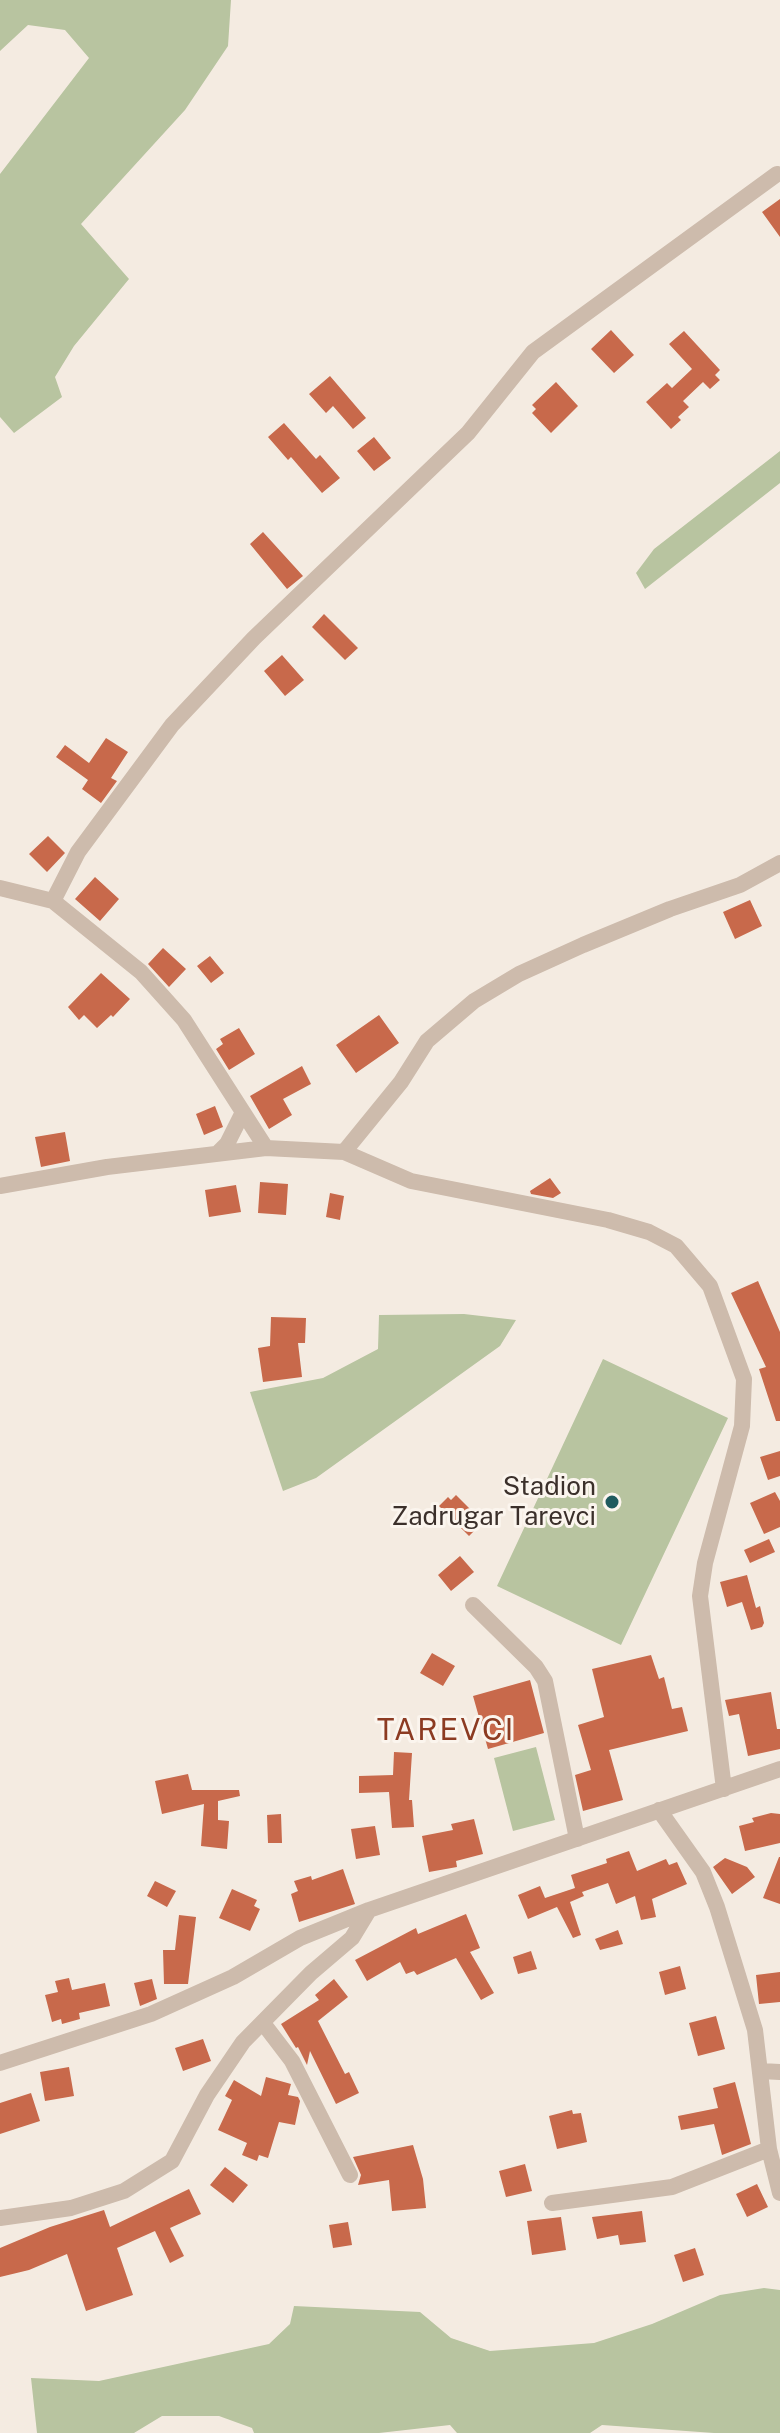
<!DOCTYPE html>
<html>
<head>
<meta charset="utf-8">
<style>
  body { margin:0 }
  canvas { display:block; background:#f4ebe1 }
</style>
</head>
<body>
<canvas width="780" height="2433"></canvas>
<script>
const ctx = document.querySelector('canvas').getContext('2d');
ctx.lineJoin = 'round';
function fillPath(path, color) { ctx.fillStyle = color; ctx.fill(path, 'evenodd'); }
const poly = rows => new Path2D(rows.map(r => 'M' + r).join(''));
function trace(path, color, width, dash) { ctx.strokeStyle = color; ctx.lineWidth = width; ctx.lineCap = dash ? 'butt' : 'round'; ctx.setLineDash(dash || []); ctx.stroke(path); }
function write(font, color, halo, rows, align = 'center') {
  ctx.font = font + ' "Public Sans",sans-serif'; ctx.lineWidth = 6; ctx.setLineDash([]); ctx.textBaseline = 'middle'; ctx.strokeStyle = halo; ctx.fillStyle = color; for (const [text, x, y, turn = 0] of rows) {
    ctx.save(); ctx.translate(x, y); ctx.rotate((+turn || 0) * Math.PI / 180); ctx.textAlign = isNaN(turn) ? turn : align; if (halo) ctx.strokeText(text, 0, 0); ctx.fillText(text, 0, 0); ctx.restore();
  }
}
fillPath(poly([
  [0,0,231,0,228,46,185,110,81,224,129,279,74,346,55,377,62,397,14,433,0,417,0,174,89,58,65,30,28,25,0,51],
  [780,451,780,483,645,589,636,573,654,549],
  [464,1314,516,1320,500,1346,316,1478,283,1491,250,1392,323,1378,378,1349,379,1315],
  [603,1359,728,1418,621,1645,497,1586],
  [536,1747,555,1820,513,1831,494,1758],
  [764,2288,780,2290,780,2433,714,2433,602,2425,590,2433,457,2433,450,2425,379,2433,254,2433,252,2428,219,2416,162,2416,134,2433,37,2433,31,2378,99,2381,269,2344,290,2324,294,2306,420,2312,451,2338,490,2351,594,2343,652,2324,720,2295]
]), '#b8c4a0');
fillPath(poly([
  [780,199,780,237,762,212],
  [611,330,634,355,614,373,591,349],
  [684,331,720,370,715,375,720,380,710,389,703,382,683,401,689,407,678,417,681,420,671,429,646,402,667,383,672,388,692,369,669,344],
  [330,376,366,418,353,429,333,406,326,413,309,394],
  [556,382,578,406,551,433,532,413,536,409,532,405],
  [284,423,316,459,320,455,340,478,322,493,291,457,288,460,268,437],
  [374,437,391,458,374,471,357,451],
  [263,532,303,576,287,589,250,544],
  [324,614,358,648,345,660,312,627],
  [282,655,304,680,285,696,264,671],
  [106,738,128,752,111,778,117,781,101,803,82,789,88,780,56,757,65,745,89,763],
  [48,836,65,853,47,872,29,854],
  [95,877,119,899,100,921,75,899],
  [750,900,762,926,735,939,723,912],
  [163,948,186,969,169,987,148,964],
  [210,956,224,973,211,983,197,966],
  [101,973,130,999,113,1017,111,1015,97,1028,84,1015,79,1020,68,1007],
  [379,1015,399,1043,356,1073,336,1045],
  [239,1028,255,1054,229,1070,216,1049,223,1044,220,1039],
  [302,1066,311,1084,283,1099,292,1115,269,1129,250,1096],
  [215,1106,223,1127,204,1135,196,1114],
  [65,1132,70,1161,41,1167,35,1137],
  [550,1178,561,1193,553,1198,531,1194,530,1191],
  [260,1182,288,1184,286,1215,258,1213],
  [236,1185,241,1212,209,1217,205,1190],
  [330,1193,344,1196,340,1220,326,1217],
  [758,1281,780,1332,780,1421,776,1421,759,1369,766,1367,731,1293],
  [271,1317,306,1318,305,1343,298,1343,302,1377,263,1382,258,1348,270,1346],
  [780,1451,780,1476,768,1480,760,1457],
  [775,1492,780,1501,780,1527,764,1534,750,1503],
  [456,1495,483,1522,469,1536,439,1506,448,1497,451,1500],
  [769,1539,775,1552,750,1563,744,1550],
  [460,1556,474,1572,451,1591,438,1575],
  [747,1575,756,1608,760,1606,764,1623,762,1627,751,1630,742,1602,727,1607,720,1582],
  [432,1653,455,1666,443,1686,420,1673],
  [651,1655,659,1679,664,1677,672,1709,682,1707,688,1731,609,1750,623,1800,583,1811,575,1775,591,1770,578,1725,604,1717,592,1669],
  [530,1680,544,1733,488,1749,473,1696],
  [771,1692,777,1729,780,1729,780,1749,748,1756,739,1714,729,1716,725,1700],
  [394,1752,412,1753,409,1800,412,1800,414,1827,392,1828,389,1792,359,1793,359,1776,393,1775],
  [188,1774,192,1790,239,1790,240,1796,218,1801,218,1820,229,1821,227,1849,201,1846,204,1804,162,1814,155,1781],
  [771,1813,780,1814,780,1843,745,1851,739,1826,754,1822,752,1818],
  [281,1814,282,1843,268,1843,267,1815],
  [474,1819,483,1854,456,1861,457,1867,429,1872,422,1836,453,1830,451,1824],
  [375,1826,380,1855,356,1859,351,1829],
  [629,1851,637,1871,666,1859,669,1865,677,1862,687,1884,652,1899,656,1917,641,1920,635,1896,616,1904,608,1883,582,1892,584,1896,570,1902,581,1935,573,1938,557,1907,528,1919,518,1895,540,1886,545,1898,575,1888,571,1875,607,1863,606,1859],
  [779,1857,780,1857,780,1904,763,1898],
  [725,1858,747,1867,755,1877,732,1894,713,1867],
  [343,1869,355,1904,299,1922,291,1894,298,1891,294,1881,311,1876,312,1880],
  [155,1881,176,1891,167,1907,147,1896],
  [232,1889,257,1900,254,1906,260,1909,250,1931,219,1918],
  [466,1914,480,1948,470,1952,494,1993,481,2000,456,1958,417,1975,414,1971,406,1974,400,1962,367,1981,355,1960,416,1928,418,1934],
  [179,1915,196,1917,188,1984,164,1984,163,1950,175,1950],
  [618,1930,623,1944,600,1950,595,1939],
  [531,1951,537,1969,518,1974,513,1957],
  [680,1966,686,1989,665,1995,659,1972],
  [780,1972,780,2002,759,2004,756,1975],
  [69,1978,72,1990,105,1983,110,2006,79,2013,80,2019,62,2024,61,2019,52,2022,45,1995,58,1992,55,1981],
  [152,1979,157,1999,140,2006,134,1983],
  [334,1979,348,1997,318,2021,345,2074,349,2072,359,2093,336,2104,310,2051,307,2065,298,2047,296,2048,281,2024,319,2000,315,1995],
  [716,2016,725,2049,698,2056,689,2023],
  [203,2039,211,2061,183,2071,175,2048],
  [69,2067,74,2096,45,2101,40,2072],
  [266,2077,291,2084,288,2095,298,2097,300,2101,295,2125,279,2122,268,2158,259,2155,257,2161,242,2155,247,2143,218,2130,232,2100,225,2096,234,2080,261,2096],
  [735,2082,751,2144,722,2155,714,2124,681,2130,678,2116,718,2108,713,2088],
  [31,2093,40,2121,0,2134,0,2103],
  [572,2110,573,2114,581,2113,587,2142,557,2149,549,2116],
  [413,2145,423,2179,426,2208,392,2211,389,2180,358,2185,361,2175,353,2157],
  [525,2164,532,2191,506,2197,499,2171],
  [225,2167,248,2185,233,2203,210,2185],
  [757,2184,768,2207,747,2217,736,2194],
  [189,2189,201,2214,170,2228,184,2256,170,2263,155,2231,117,2248,133,2295,86,2311,67,2254,29,2270,0,2277,0,2248,50,2227,104,2210,110,2227],
  [642,2211,646,2242,620,2245,618,2235,597,2239,592,2217],
  [561,2217,566,2250,532,2255,527,2221],
  [348,2222,352,2245,333,2248,329,2225],
  [695,2248,704,2275,683,2282,674,2255]
]), '#c8694b');
trace(poly([
  [0,888,53,901,141,972,184,1020,266,1148,344,1152,411,1181,608,1220,649,1232,676,1246,710,1286,744,1379,742,1426,705,1563,700,1596,724,1789],
  [53,901,78,852,172,725,254,638,468,433,533,352,777,174],
  [344,1152,401,1082,427,1041,474,1001,519,974,583,945,670,909,740,885,780,863],
  [218,1153,227,1144,242,1114],
  [0,1186,107,1167,266,1148],
  [473,1605,536,1667,545,1681,577,1839],
  [659,1810,703,1872,717,1907,755,2030,769,2149,780,2193],
  [263,2023,292,2061,350,2175],
  [0,2063,151,2014,233,1977,300,1938,369,1910,780,1769],
  [761,2071,780,2072],
  [552,2203,672,2187,769,2149],
  [0,2218,71,2208,124,2191,172,2161,207,2095,243,2042,311,1973,352,1938,369,1910]
]), '#cdbbac', 16);
for (const [x, y, r, color] of [
  [612,1502,8,"#1f5a5e"]
]) { const dot = new Path2D(); dot.arc(x, y, r, 0, 2 * Math.PI); ctx.fillStyle = color; ctx.fill(dot); trace(dot, '#fbf5ee', 3); }
write('26px', '#3b302b', '#fbf5ee', [
  ["Stadion",596,1487],
  ["Zadrugar Tarevci",596,1517]
], 'right');
ctx.letterSpacing = '2px';
write('30px', '#8c3b22', '#fbf5ee', [
  ["TAREVCI",446,1731]
]);
ctx.letterSpacing = '0px';
</script>
</body>
</html>
